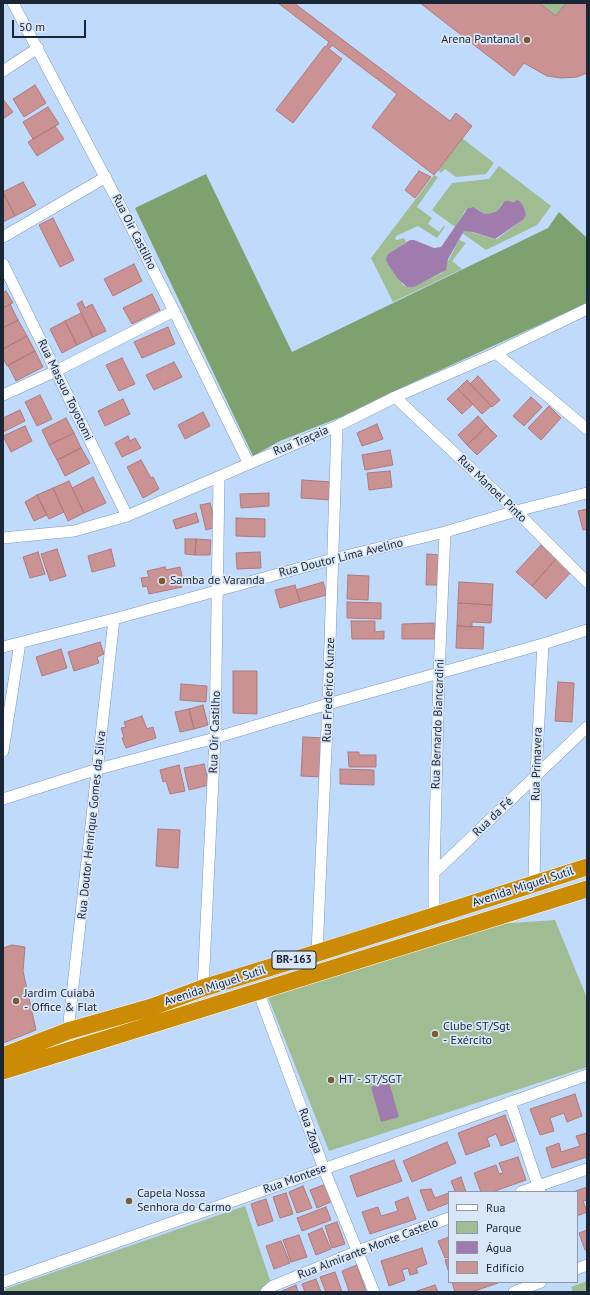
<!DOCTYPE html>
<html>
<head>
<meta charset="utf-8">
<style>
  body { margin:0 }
  #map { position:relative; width:590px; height:1295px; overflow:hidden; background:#c0dafc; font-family:"PT Sans",sans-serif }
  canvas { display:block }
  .frame { position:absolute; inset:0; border:4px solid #1a2636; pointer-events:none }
  .legend { position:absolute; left:448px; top:1191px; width:130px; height:92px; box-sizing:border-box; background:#d9e6f7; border:1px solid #8d99aa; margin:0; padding:5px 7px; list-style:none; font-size:12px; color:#1a2636 }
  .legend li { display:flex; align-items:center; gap:8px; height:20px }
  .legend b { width:20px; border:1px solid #8d99aa }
  .scale { position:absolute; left:12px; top:20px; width:74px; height:18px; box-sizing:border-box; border:2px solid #1a2636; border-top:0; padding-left:5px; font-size:12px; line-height:14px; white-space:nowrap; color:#1a2636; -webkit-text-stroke:3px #d9e6f7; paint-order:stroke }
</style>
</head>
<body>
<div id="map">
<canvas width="590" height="1295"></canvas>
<div class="frame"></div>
<ul class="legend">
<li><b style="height:5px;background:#fff"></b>Rua</li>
<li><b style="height:11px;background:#9fbc92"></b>Parque</li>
<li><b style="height:11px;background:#9f7cad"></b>Água</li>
<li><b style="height:11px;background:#cb9294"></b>Edifício</li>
</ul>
<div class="scale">50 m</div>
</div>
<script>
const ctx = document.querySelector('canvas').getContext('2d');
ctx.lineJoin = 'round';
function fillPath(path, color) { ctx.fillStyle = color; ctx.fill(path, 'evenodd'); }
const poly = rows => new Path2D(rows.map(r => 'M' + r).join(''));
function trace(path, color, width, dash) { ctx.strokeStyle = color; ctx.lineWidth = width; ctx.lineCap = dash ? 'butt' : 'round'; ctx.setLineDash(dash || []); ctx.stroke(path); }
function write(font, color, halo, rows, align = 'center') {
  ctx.font = font + ' "PT Sans",sans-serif'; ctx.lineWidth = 3.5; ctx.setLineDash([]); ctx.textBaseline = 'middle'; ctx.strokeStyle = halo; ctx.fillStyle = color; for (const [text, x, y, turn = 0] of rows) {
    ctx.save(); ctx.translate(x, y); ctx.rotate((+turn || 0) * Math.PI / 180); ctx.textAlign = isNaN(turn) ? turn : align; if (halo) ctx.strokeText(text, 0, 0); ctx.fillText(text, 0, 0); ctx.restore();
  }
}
fillPath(poly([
  [539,3,566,3,556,16],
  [462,138,494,163,486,174,456,177,445,169,441,173,438,170],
  [499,166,551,206,537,225,486,250,462,233,465,230,494,239,497,239,525,218,526,213,522,204,515,201,507,202,502,204,497,211,488,214,485,214,477,209,470,207,465,211,455,227,432,210,452,183,489,179],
  [434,175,438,177,417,207,432,218,428,224,439,232,444,226,445,227,437,238,418,226,396,236,395,239,397,240,404,238,406,242,388,254,387,263,404,286,413,287,442,273,459,240,466,243,452,261,462,269,393,302,371,258],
  [555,920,587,998,587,1067,329,1151,268,997,498,924],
  [245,1206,274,1292,6,1292,5,1289],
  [587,1281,587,1292,573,1292,571,1287]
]), '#9fbc92');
fillPath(poly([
  [206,174,292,352,548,228,559,212,587,238,587,303,412,383,341,417,280,441,253,456,135,208]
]), '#7ea16f');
fillPath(poly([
  [518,200,522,204,525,210,526,215,524,219,495,239,473,232,464,231,448,259,446,270,431,278,414,287,407,287,398,279,387,263,386,259,388,254,410,240,414,240,434,248,441,247,468,208,473,207,485,214,488,214,497,211,505,201,509,201,513,202],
  [389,1082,399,1117,381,1122,371,1087]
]), '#9f7cad');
const building = poly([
  [278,3,294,3,450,121,456,113,472,126,434,175,372,127,397,94,332,45,329,49,342,59,293,123,276,110,325,46,326,47,329,42,278,3],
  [420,3,539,3,556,16,566,3,587,3,587,73,577,77,561,78,547,76,524,63,514,76,420,3],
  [35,85,46,103,24,117,13,99,35,85],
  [3,99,13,112,3,119,3,99],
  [48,107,59,124,33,139,23,122,48,107],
  [55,126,64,139,37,156,28,142,55,126],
  [419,171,431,177,415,198,405,190,419,171],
  [23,182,36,205,15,216,3,192,23,182],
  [3,193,15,216,3,222,3,193],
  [53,218,74,260,60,267,39,225,53,218],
  [134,264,142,281,113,296,104,279,134,264],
  [6,291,13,303,3,308,3,293,6,291],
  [152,294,160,310,132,324,123,308,152,294],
  [82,301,85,308,92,304,106,331,93,337,77,304,82,301],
  [10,304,18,320,3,328,3,308,10,304],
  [81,313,93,337,77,345,65,321,81,313],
  [18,320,27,336,3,349,3,328,18,320],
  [65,321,77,345,62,353,50,329,65,321],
  [168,327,175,344,142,358,134,342,168,327],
  [27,336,35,351,7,366,3,358,3,349,27,336],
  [35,351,43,367,16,381,8,365,35,351],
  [122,358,135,384,119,391,106,365,122,358],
  [174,362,182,377,154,390,146,375,174,362],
  [478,376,500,400,492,407,470,384,478,376],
  [467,380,491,406,482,414,458,389,467,380],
  [458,389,473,404,462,414,447,399,458,389],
  [40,395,52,419,37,426,25,402,40,395],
  [531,397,542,407,524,426,513,416,531,397],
  [123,399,130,414,105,426,98,411,123,399],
  [549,406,561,418,541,440,528,428,549,406],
  [20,410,25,421,3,432,3,418,20,410],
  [203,412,210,426,185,439,178,425,203,412],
  [478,416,487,426,467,445,458,435,478,416],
  [66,418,74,433,49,445,42,430,66,418],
  [377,424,383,439,362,446,357,433,377,424],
  [25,426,32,441,11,452,3,436,25,426],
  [487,426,497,436,477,455,467,445,487,426],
  [74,433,81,448,57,460,49,445,74,433],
  [128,436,130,441,135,438,141,448,122,457,115,443,128,436],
  [81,448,90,463,65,476,57,460,81,448],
  [390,450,393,465,365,470,362,455,390,450],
  [141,460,151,478,153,477,159,489,143,498,127,467,141,460],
  [390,471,392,487,369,490,367,473,390,471],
  [93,477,106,503,84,513,72,488,93,477],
  [302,480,332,482,331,500,301,498,302,480],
  [69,481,84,513,68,521,53,488,69,481],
  [53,488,64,512,49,519,37,495,53,488],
  [269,493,269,506,241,508,240,494,269,493],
  [37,495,47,515,34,521,25,502,37,495],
  [210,503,216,527,206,530,200,505,210,503],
  [587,509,587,529,583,530,578,511,587,509],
  [196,513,199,522,176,529,173,520,196,513],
  [236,518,265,519,265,537,236,536,236,518],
  [185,539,196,539,195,555,185,554,185,539],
  [196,539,211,540,210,555,195,555,196,539],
  [541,545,556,559,532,586,516,572,541,545],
  [57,549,66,576,50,581,41,554,57,549],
  [111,549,115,566,92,572,88,556,111,549],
  [38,552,45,574,30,578,23,557,38,552],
  [260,552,261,568,237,569,236,553,260,552],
  [427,554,439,555,438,585,426,585,427,554],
  [556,559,571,572,546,599,532,586,556,559],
  [165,567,166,570,180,567,184,584,181,584,182,587,149,594,147,586,143,587,141,578,149,577,147,571,165,567],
  [348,575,369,576,368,600,347,599,348,575],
  [323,582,327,595,300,602,296,590,323,582],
  [459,582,493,584,492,605,458,603,459,582],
  [295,585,300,602,280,608,275,590,295,585],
  [347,602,381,603,381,619,347,618,347,602],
  [458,603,492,605,491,623,472,622,472,627,457,626,458,603],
  [351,621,375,621,375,632,384,631,384,639,352,639,351,621],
  [434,623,435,639,402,639,402,624,434,623],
  [457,626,484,627,483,649,456,648,457,626],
  [100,642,104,654,97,657,99,663,74,671,68,652,100,642],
  [61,649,67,668,42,676,36,657,61,649],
  [233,671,257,671,257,714,233,713,233,671],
  [558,682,574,683,572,722,555,721,558,682],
  [181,684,207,686,206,702,180,700,181,684],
  [203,705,208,725,194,729,189,709,203,705],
  [189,709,194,729,180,732,175,712,189,709],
  [142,716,147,729,153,727,156,738,126,748,122,738,124,737,121,728,126,727,124,722,142,716],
  [303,737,324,738,322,777,301,776,303,737],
  [348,752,359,752,359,755,376,755,376,767,349,767,348,752],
  [204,764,209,785,189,790,184,768,204,764],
  [179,765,185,791,170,794,166,781,163,782,160,770,179,765],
  [340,769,374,770,374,785,340,784,340,769],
  [158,829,180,830,178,868,156,866,158,829],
  [12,945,25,947,23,971,36,1030,3,1043,3,948,12,945],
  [575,1094,582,1116,567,1122,564,1113,550,1118,554,1131,540,1135,530,1109,575,1094],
  [505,1115,515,1141,501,1146,496,1134,487,1138,490,1146,466,1155,458,1133,505,1115],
  [587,1133,587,1157,552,1168,546,1148,559,1143,561,1152,580,1146,576,1136,587,1133],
  [447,1142,456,1163,412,1182,403,1161,447,1142],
  [518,1157,526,1180,492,1192,481,1192,474,1173,496,1165,499,1174,503,1173,499,1163,518,1157],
  [394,1160,402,1181,357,1197,350,1176,394,1160],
  [461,1177,466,1192,452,1192,455,1191,451,1181,461,1177],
  [326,1184,333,1201,317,1208,310,1190,326,1184],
  [303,1186,312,1208,297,1213,289,1192,303,1186],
  [587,1187,587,1200,583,1201,587,1212,577,1216,577,1192,573,1192,587,1187],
  [431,1189,435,1198,449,1193,449,1203,428,1211,420,1190,431,1189],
  [286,1193,293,1214,280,1218,273,1197,286,1193],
  [408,1197,416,1219,370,1234,362,1212,378,1207,381,1216,398,1211,395,1202,408,1197],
  [266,1199,273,1221,258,1226,251,1204,266,1199],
  [326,1207,331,1220,302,1231,297,1218,326,1207],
  [337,1222,345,1244,332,1248,325,1226,337,1222],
  [322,1228,331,1249,316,1255,308,1234,322,1228],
  [587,1230,587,1250,585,1250,579,1233,587,1230],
  [299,1235,307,1257,291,1262,283,1240,299,1235],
  [449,1237,449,1257,445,1258,438,1241,449,1237],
  [281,1241,290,1263,274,1269,266,1246,281,1241],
  [422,1248,427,1264,416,1268,418,1273,410,1275,408,1268,402,1270,405,1280,389,1286,381,1261,422,1248],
  [449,1259,449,1273,445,1260,449,1259],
  [357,1265,366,1292,346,1292,349,1291,342,1271,357,1265],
  [335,1272,342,1292,326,1292,320,1277,335,1272],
  [316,1279,321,1292,305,1292,302,1284,316,1279],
  [452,1282,498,1282,498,1283,472,1292,455,1292,452,1282],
  [296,1285,298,1292,282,1292,282,1291,296,1285],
  [435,1285,438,1292,414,1292,435,1285]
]);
fillPath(building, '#cb9294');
trace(building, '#b0797c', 1);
const minor = poly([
  [13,3,123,211,174,311,249,464],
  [3,71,38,48],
  [3,237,106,177],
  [3,264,127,516],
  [496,353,587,429],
  [3,395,56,371,174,311],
  [395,397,516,511,587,582],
  [3,538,74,531,127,516,337,426,395,397,496,353,587,309],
  [3,647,114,619,333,559,445,532,516,511,587,493],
  [3,751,20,643],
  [3,799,98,769,215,738,328,704,543,644,587,630],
  [434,873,587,727],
  [534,884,536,775,543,644],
  [434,916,434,873,439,674,445,532],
  [317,953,328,704,337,426],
  [203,988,215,738,219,477],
  [258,991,324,1169,374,1292],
  [68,1031,114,619],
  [510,1102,540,1192],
  [521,1192,587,1169],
  [577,1269,587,1265],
  [3,1282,324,1169,587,1075],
  [266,1292,273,1286,358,1251,449,1218],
  [514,1292,541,1282]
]);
const highway = poly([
  [3,1056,68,1031,152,1007,203,988,317,953,587,867],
  [3,1071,587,889]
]);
trace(minor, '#7a98c0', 12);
trace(highway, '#fff', 18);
trace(minor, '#fff', 11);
trace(highway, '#cb8b04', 17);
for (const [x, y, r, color] of [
  [527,40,4,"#795c30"],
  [162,581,4,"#795c30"],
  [16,1001,4,"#795c30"],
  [435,1034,4,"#795c30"],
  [331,1080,4,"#795c30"],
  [129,1201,4,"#795c30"]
]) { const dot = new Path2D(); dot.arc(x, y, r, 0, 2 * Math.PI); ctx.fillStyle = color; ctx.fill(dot); trace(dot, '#d9e6f7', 1.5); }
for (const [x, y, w] of [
  [294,960,44]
]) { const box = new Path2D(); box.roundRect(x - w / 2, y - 9, w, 18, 3); ctx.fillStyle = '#d9e6f7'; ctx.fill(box); trace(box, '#1a2636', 1); }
write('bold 11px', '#1a2636', null, [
  ["BR-163",294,960]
]);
write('12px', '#1a2636', '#d9e6f7', [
  ["Arena Pantanal",519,40,"right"],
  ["Samba de Varanda",170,581],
  ["Jardim Cuiabá",24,994],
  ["- Office & Flat",24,1008],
  ["Clube ST/Sgt",443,1027],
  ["- Exército",443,1041],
  ["HT - ST/SGT",339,1080],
  ["Capela Nossa",137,1194],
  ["Senhora do Carmo",137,1208]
], 'left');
write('12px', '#1a2636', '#d9e6f7', [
  ["Rua Oir Castilho",134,232,63],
  ["Rua Massuo Toyotomi",65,390,64],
  ["Rua Traçaia",301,441,-23],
  ["Rua Manoel Pinto",492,489,44],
  ["Rua Doutor Lima Avelino",341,558,-14],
  ["Rua Frederico Kunze",329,690,-88],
  ["Rua Bernardo Biancardini",438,724,-88],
  ["Rua Oir Castilho",215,732,-88],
  ["Rua Primavera",537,764,-88],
  ["Rua da Fé",493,817,-44],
  ["Rua Doutor Henrique Gomes da Silva",92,825,-84],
  ["Avenida Miguel Sutil",523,887,-18],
  ["Avenida Miguel Sutil",215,986,-18],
  ["Rua Zoga",310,1131,70],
  ["Rua Montese",295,1179,-20],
  ["Rua Almirante Monte Castelo",368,1249,-21]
]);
</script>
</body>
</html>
